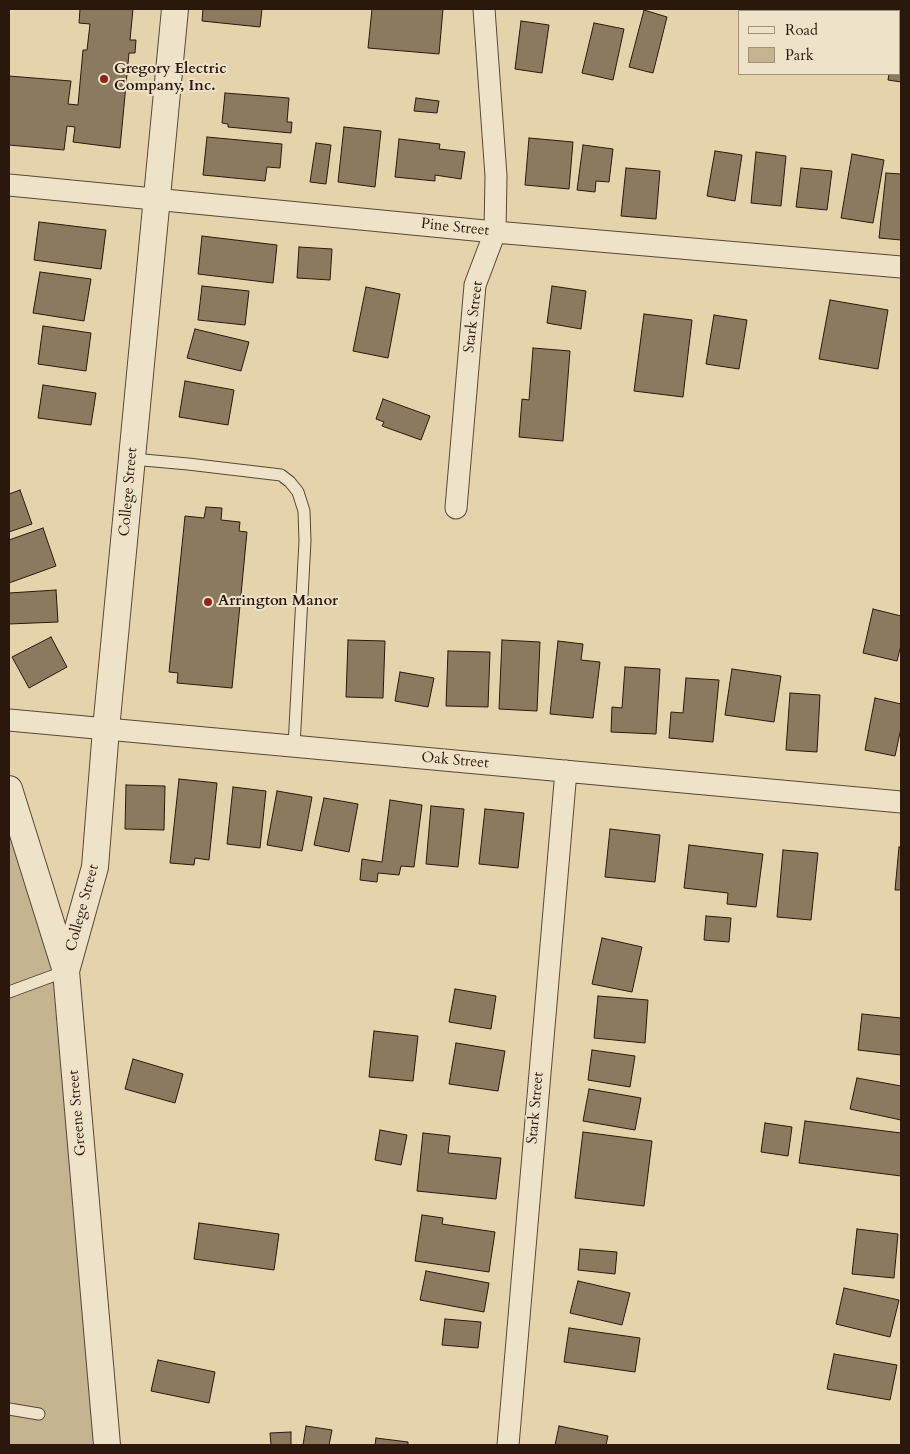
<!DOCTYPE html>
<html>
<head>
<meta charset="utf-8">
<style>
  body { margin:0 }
  #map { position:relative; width:910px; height:1454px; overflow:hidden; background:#e5d4ab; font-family:Cardo,serif }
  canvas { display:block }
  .frame { position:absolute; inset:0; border:10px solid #2b180c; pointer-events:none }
  .legend { position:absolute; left:738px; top:10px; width:162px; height:65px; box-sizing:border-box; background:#eee3c8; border:1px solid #a0927d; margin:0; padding:6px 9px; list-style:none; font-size:15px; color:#2b180c }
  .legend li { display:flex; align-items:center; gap:10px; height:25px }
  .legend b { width:25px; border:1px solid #a0927d }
</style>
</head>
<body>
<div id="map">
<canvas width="910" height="1454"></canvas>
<div class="frame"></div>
<ul class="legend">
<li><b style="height:6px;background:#eee3c8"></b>Road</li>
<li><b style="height:14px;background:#c5b490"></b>Park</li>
</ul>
</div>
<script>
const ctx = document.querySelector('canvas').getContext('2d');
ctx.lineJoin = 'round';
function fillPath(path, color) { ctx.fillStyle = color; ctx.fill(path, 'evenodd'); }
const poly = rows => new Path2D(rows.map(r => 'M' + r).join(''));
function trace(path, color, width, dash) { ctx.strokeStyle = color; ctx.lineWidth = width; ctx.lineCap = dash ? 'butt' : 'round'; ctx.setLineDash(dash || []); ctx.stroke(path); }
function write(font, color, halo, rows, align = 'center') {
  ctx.font = font + ' Cardo,serif'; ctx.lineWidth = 4; ctx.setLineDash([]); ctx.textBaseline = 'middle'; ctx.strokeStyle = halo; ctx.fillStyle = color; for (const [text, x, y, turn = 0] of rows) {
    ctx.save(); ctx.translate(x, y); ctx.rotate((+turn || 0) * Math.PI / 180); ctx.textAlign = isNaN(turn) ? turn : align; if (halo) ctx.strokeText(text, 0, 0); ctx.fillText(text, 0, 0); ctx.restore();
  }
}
fillPath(poly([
  [9,789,66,971,107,1445,9,1445]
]), '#c5b490');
const building = poly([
  [80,9,133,9,130,40,136,40,135,53,129,53,120,148,73,142,75,127,67,126,64,150,9,145,9,76,71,81,68,104,78,105,83,50,87,50,90,24,79,23,80,9],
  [203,9,262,9,260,27,202,21,203,9],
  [372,9,443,9,439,54,368,48,372,9],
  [644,10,667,17,653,73,629,67,644,10],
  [521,21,549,25,542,73,515,69,521,21],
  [594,23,624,29,613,80,582,73,594,23],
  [899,25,901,26,901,82,888,80,889,74,899,74,899,25],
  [225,93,289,98,287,122,292,122,291,133,228,127,228,124,222,123,225,93],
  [416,98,439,101,437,113,414,111,416,98],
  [344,127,381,131,375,187,338,182,344,127],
  [207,137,282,144,280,168,267,167,265,181,203,175,207,137],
  [529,138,573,142,569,189,525,185,529,138],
  [399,139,440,144,439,149,465,152,461,179,435,175,435,181,395,177,399,139],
  [316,143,331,145,326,184,310,182,316,143],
  [583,145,613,149,609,182,596,181,595,192,577,190,583,145],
  [715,151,742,155,735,201,707,196,715,151],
  [756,152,786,156,781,206,751,203,756,152],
  [852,154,884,160,873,223,841,218,852,154],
  [626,168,660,171,656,219,621,216,626,168],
  [801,168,832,171,827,210,796,207,801,168],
  [886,173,901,174,901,240,879,238,886,173],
  [39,222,106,230,101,269,34,260,39,222],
  [202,236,277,245,273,283,198,274,202,236],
  [299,247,332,249,330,280,297,278,299,247],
  [40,272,91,279,84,321,33,313,40,272],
  [202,286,249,291,245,325,198,320,202,286],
  [552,286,586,291,581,329,547,323,552,286],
  [366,287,400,294,388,358,353,351,366,287],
  [830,300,888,310,878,369,819,359,830,300],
  [644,314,692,320,683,397,634,391,644,314],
  [714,315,747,320,739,369,706,364,714,315],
  [43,326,91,333,86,371,38,364,43,326],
  [195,329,249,342,241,371,187,358,195,329],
  [533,348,570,351,563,441,519,437,522,399,529,400,533,348],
  [185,381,234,390,228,425,179,417,185,381],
  [43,385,96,393,91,425,38,418,43,385],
  [383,399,430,416,421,440,382,426,384,422,376,419,383,399],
  [20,490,32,524,9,532,9,494,20,490],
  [206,507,222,508,221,520,240,522,239,531,247,532,232,688,177,683,178,673,169,672,185,516,204,518,206,507],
  [43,528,56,566,9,583,9,540,43,528],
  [56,590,58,622,9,624,9,593,56,590],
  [873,609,901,616,901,645,897,661,863,653,873,609],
  [51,637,67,667,29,688,12,657,51,637],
  [348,640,385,641,383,698,346,697,348,640],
  [502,640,540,642,537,711,499,709,502,640],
  [558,641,583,644,581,660,600,662,593,718,550,714,558,641],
  [448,651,490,652,488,707,446,706,448,651],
  [625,667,660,669,656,734,611,732,612,707,622,708,625,667],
  [732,669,781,676,774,722,725,715,732,669],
  [400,672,434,678,428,707,395,701,400,672],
  [686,678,719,680,713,742,669,738,671,712,683,713,686,678],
  [790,693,820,695,817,752,786,750,790,693],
  [875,698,901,704,901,728,895,756,865,750,875,698],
  [179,779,217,783,209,860,195,858,194,865,170,863,179,779],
  [126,785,165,786,164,830,125,829,126,785],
  [233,787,266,791,260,848,227,844,233,787],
  [277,791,312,797,302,851,267,845,277,791],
  [324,798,358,804,349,852,314,845,324,798],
  [390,800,422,805,414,867,401,866,399,875,378,873,377,882,360,880,362,859,382,862,390,800],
  [431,806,464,809,458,867,426,864,431,806],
  [485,809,524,813,518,868,479,864,485,809],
  [610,829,660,835,655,882,605,877,610,829],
  [689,845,763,854,756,907,727,904,728,893,684,888,689,845],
  [899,847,901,847,901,890,895,890,899,847],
  [783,850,818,853,811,920,777,917,783,850],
  [706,916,731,918,729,942,704,940,706,916],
  [602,938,642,947,632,992,592,984,602,938],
  [455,989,496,996,491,1029,449,1022,455,989],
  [598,996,648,1000,645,1043,594,1038,598,996],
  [862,1014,901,1018,901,1055,858,1050,862,1014],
  [374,1031,418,1036,413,1081,369,1077,374,1031],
  [456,1043,505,1051,498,1091,449,1084,456,1043],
  [592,1050,635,1056,630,1087,588,1080,592,1050],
  [133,1059,183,1074,175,1103,125,1089,133,1059],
  [857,1078,901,1086,901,1120,850,1109,857,1078],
  [589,1089,641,1098,635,1130,583,1121,589,1089],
  [805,1121,901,1133,901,1176,799,1163,805,1121],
  [765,1123,792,1127,788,1156,761,1152,765,1123],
  [380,1130,407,1135,401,1165,375,1160,380,1130],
  [583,1132,652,1141,644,1206,575,1198,583,1132],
  [423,1133,450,1136,448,1153,501,1158,496,1199,417,1191,423,1133],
  [422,1215,443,1218,442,1224,495,1232,489,1272,415,1261,422,1215],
  [199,1223,279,1234,274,1270,194,1259,199,1223],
  [857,1229,898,1234,894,1278,852,1274,857,1229],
  [580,1249,617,1252,615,1274,578,1270,580,1249],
  [426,1271,489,1283,484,1312,420,1300,426,1271],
  [578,1281,630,1293,622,1325,570,1313,578,1281],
  [844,1288,899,1300,890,1337,836,1324,844,1288],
  [445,1319,481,1322,478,1348,442,1345,445,1319],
  [569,1328,640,1338,635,1372,564,1362,569,1328],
  [834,1354,897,1365,890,1400,827,1389,834,1354],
  [158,1360,215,1372,209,1403,151,1391,158,1360],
  [306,1426,332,1430,329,1445,303,1445,306,1426],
  [559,1426,608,1436,606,1445,555,1445,559,1426],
  [291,1432,291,1445,271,1445,270,1433,291,1432],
  [376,1438,408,1442,408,1445,375,1445,376,1438]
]);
fillPath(building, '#8c7a5f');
trace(building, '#2b180c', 1);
const service = poly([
  [132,459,188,464,281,475,290,482,298,492,304,511,305,541,294,746],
  [9,992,66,971],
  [9,1409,39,1414]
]);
const minor = poly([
  [9,185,495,232,901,267],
  [456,508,475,285,495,232,496,176,484,9],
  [9,720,901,802],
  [508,1445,566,771]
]);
const tertiary = poly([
  [9,789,66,971,107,1445],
  [66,971,95,867,106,729,175,9]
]);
trace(service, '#5a4734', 13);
trace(minor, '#5a4734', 23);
trace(tertiary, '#5a4734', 28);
trace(service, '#eee3c8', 11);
trace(minor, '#eee3c8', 21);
trace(tertiary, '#eee3c8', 26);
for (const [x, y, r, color] of [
  [104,79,5,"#8f2418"],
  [208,602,5,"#8f2418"]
]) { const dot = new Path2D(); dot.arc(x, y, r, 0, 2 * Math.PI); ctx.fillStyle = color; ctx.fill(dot); trace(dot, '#eee3c8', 2); }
write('bold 15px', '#2b180c', '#eee3c8', [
  ["Gregory Electric",114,70],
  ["Company, Inc.",114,87],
  ["Arrington Manor",218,602]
], 'left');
write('15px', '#2b180c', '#eee3c8', [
  ["Pine Street",455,228,6],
  ["Stark Street",474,317,-83],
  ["College Street",129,492,-85],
  ["Oak Street",455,761,5],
  ["College Street",83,908,-75],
  ["Stark Street",536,1108,-85],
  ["Greene Street",78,1113,-95]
]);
</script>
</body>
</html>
